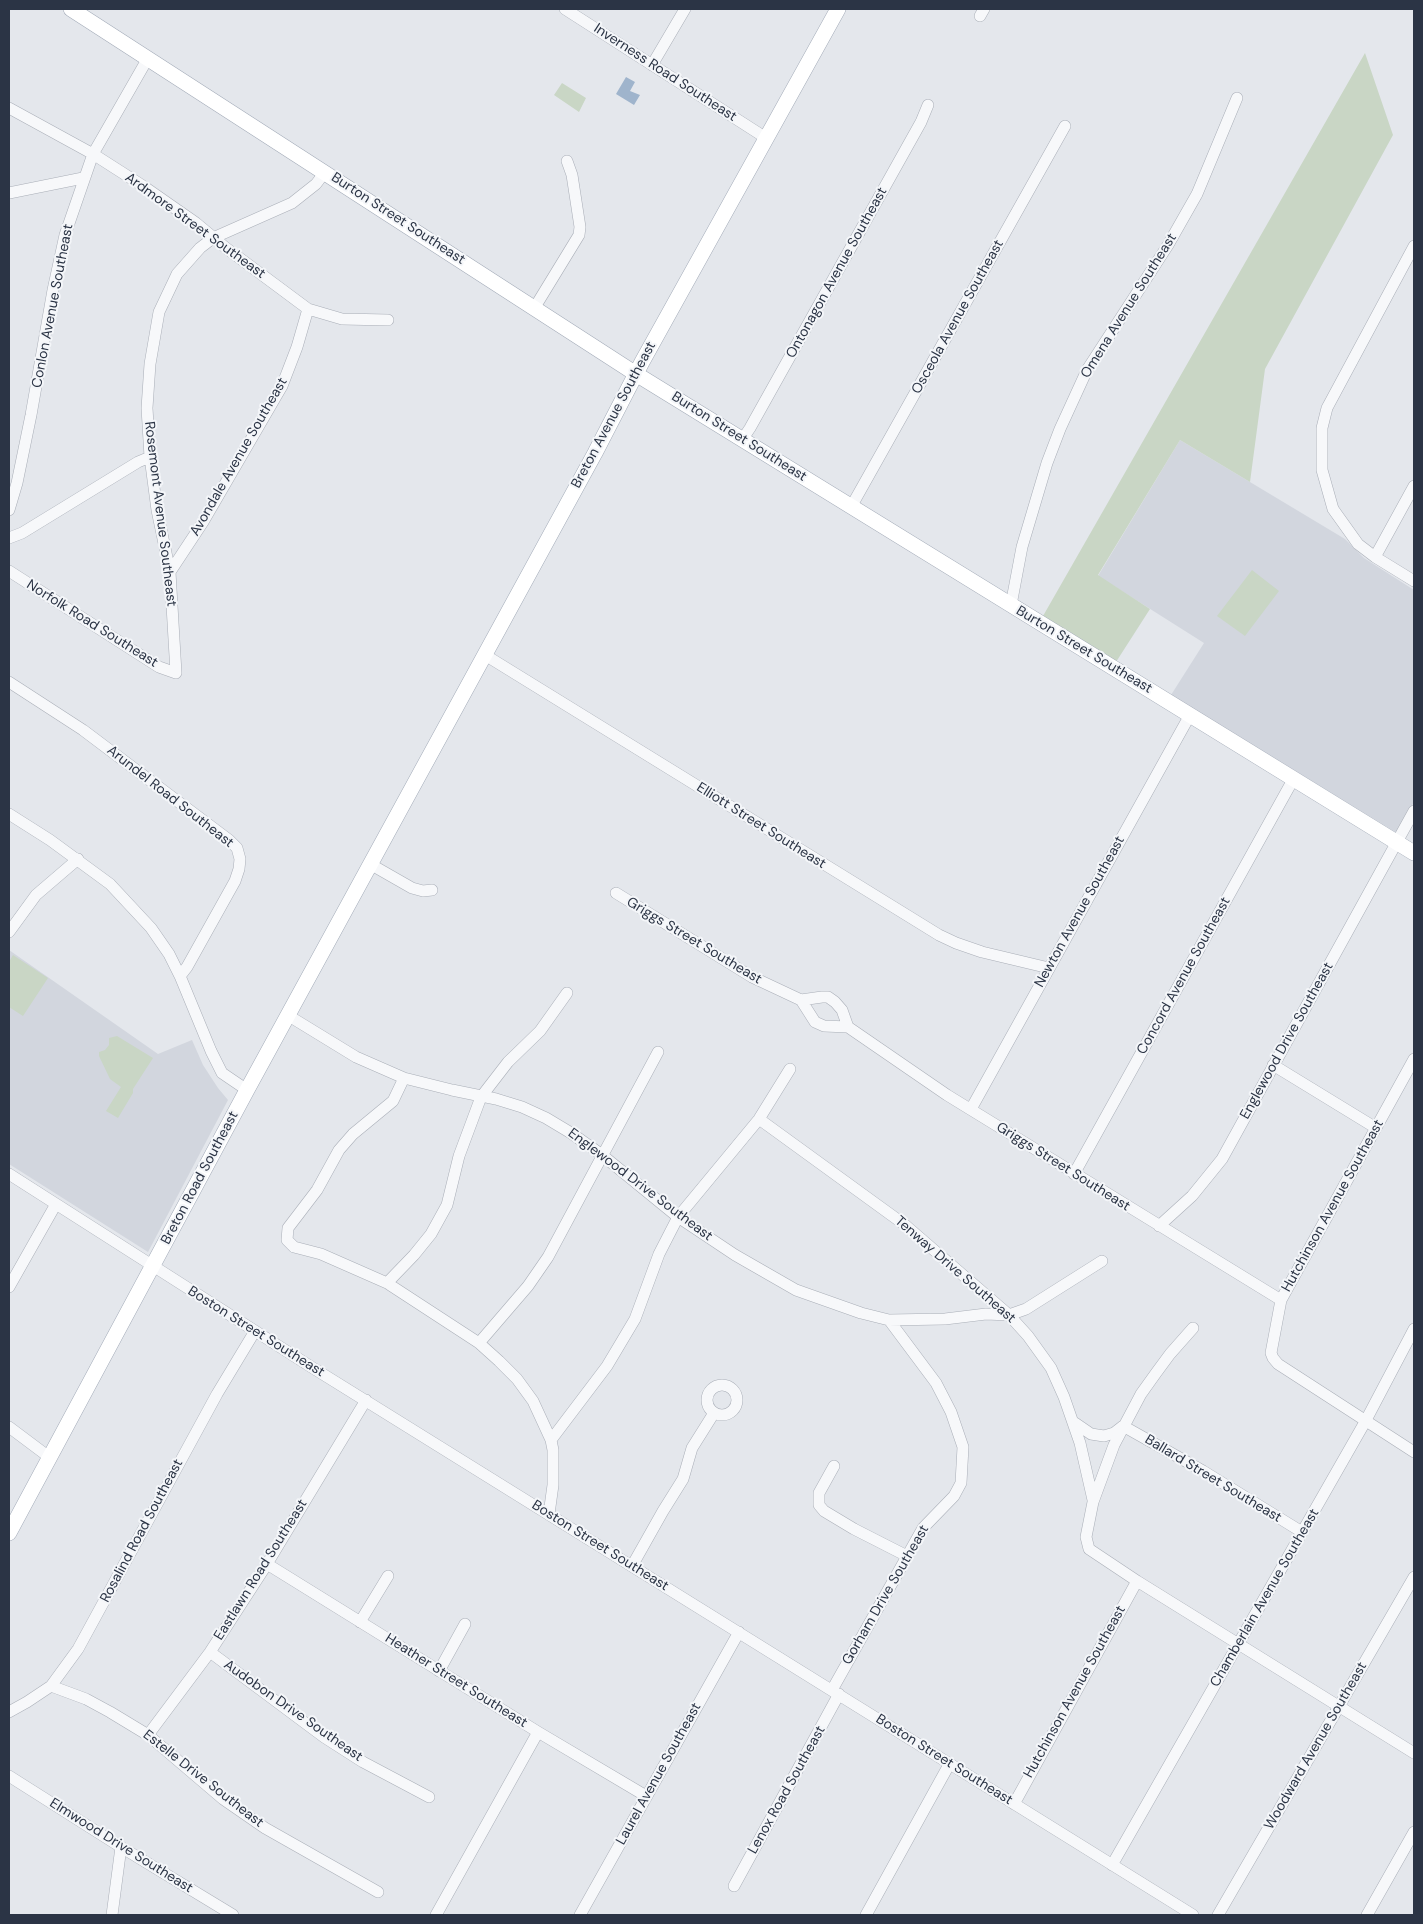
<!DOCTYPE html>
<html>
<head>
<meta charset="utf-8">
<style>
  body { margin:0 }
  #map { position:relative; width:1423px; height:1924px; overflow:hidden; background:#e4e7ec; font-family:"DM Sans",sans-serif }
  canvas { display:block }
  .frame { position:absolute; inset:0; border:10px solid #2b3445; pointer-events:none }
</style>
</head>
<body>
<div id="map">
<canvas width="1423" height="1924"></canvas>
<div class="frame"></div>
</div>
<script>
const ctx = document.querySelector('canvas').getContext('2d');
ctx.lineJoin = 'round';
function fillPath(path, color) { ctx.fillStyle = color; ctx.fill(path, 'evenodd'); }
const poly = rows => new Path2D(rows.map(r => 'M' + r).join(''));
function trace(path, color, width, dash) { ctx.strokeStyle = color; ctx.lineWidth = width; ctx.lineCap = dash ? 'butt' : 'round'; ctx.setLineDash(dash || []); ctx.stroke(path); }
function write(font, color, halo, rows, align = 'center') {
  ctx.font = font + ' "DM Sans",sans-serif'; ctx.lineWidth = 4; ctx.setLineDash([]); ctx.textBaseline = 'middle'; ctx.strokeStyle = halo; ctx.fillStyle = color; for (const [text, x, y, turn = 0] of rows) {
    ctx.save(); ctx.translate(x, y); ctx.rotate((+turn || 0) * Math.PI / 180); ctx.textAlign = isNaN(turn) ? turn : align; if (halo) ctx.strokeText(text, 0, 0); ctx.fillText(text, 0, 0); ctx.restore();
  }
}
fillPath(poly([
  [1180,440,1345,539,1364,558,1414,590,1414,802,1397,833,1171,695,1204,643,1098,576],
  [9,950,158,1054,192,1040,203,1065,218,1088,228,1100,148,1252,9,1164]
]), '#d2d6de');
fillPath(poly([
  [1365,53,1393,135,1265,369,1250,482,1180,440,1098,575,1150,609,1116,662,1043,616],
  [562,83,586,98,579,112,554,95],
  [1252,570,1279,591,1245,636,1217,616],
  [13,955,48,978,23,1016,9,1007,9,962],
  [117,1036,153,1058,133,1089,133,1093,118,1118,106,1111,121,1087,110,1079,99,1056,99,1052,105,1050,109,1045,109,1038]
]), '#c9d6c5');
fillPath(poly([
  [626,77,635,82,630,91,640,95,634,105,616,94]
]), '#9fb4cc');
const minor = poly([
  [565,9,766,138],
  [980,16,984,9],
  [652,65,685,9],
  [9,108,93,154,143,186,196,223,226,248,308,309,342,319,388,320],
  [9,193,83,178],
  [1414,246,1327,408,1322,428,1322,470,1333,509,1358,544,1375,557,1414,581],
  [535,307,579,235,580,227,572,175,567,161],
  [742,440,750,428,921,122,928,105],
  [851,507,1065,126],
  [9,510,17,483,31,415,53,290,65,235,93,154,148,58],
  [9,538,22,533,138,462,150,457],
  [1375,557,1414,486],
  [9,571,159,667,176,673,170,572,157,510,150,457,147,408,150,364,159,312,177,274,200,248,213,238,292,203,316,184,325,172],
  [170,572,203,522,282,386,297,347,308,309],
  [1011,605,1022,547,1047,463,1060,429,1087,370,1168,245,1197,194,1237,98],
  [485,655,939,935,956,943,982,952,1049,968],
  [9,682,83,730,229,840,237,848,240,859,239,869,235,881,187,967,180,976],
  [9,814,50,840,110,884,151,928,169,954,180,976,211,1051,222,1073,247,1090],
  [370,864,412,888,423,891,432,890],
  [616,893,752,977,801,1000,815,1022,824,1026,848,1027,947,1095,1281,1300],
  [9,932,36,895,78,859],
  [801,1000,822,997,828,997,835,1002,842,1010,848,1027],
  [289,1016,356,1057,404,1078,452,1090,496,1099,522,1107,546,1118,571,1133,602,1155,678,1217,735,1255,796,1290,861,1313,889,1320,945,1319,986,1314,1009,1315,1026,1309,1102,1261],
  [1414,1059,1281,1300,1271,1353,1273,1358,1278,1364,1414,1452],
  [1273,1065,1376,1128],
  [404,1078,393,1101,353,1134,339,1150,317,1190,288,1228,287,1240,294,1247,321,1254,387,1283,479,1343,499,1361,517,1379,533,1401,551,1440,553,1450,553,1485,549,1514],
  [971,1109,1190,715],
  [759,1119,905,1225,1009,1315,1028,1336,1051,1368,1064,1397,1080,1443,1093,1500],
  [9,1174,313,1368,1193,1915],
  [1074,1174,1294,778],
  [1159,1226,1192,1196,1222,1159,1414,811],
  [387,1283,414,1255,431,1234,447,1205,459,1156,481,1097,508,1062,540,1031,567,993],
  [9,1287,56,1204],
  [1193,1328,1170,1354,1156,1373,1141,1394,1114,1445,1093,1502,1086,1537,1089,1549,1137,1581,1414,1753],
  [479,1343,528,1286,548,1257,658,1052],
  '707 1400a15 15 0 1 1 30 0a15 15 0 1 1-30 0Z',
  [1075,1423,1091,1434,1104,1436,1114,1433,1123,1426,1203,1471,1302,1532],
  [9,1427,49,1457],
  [551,1440,607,1366,635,1319,659,1254,678,1217,759,1119,790,1069],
  [834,1466,819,1493,819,1505,824,1511,854,1529,907,1556],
  [267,1564,538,1732,646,1796],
  [632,1566,663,1511,683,1479,692,1448,714,1413],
  [360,1622,388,1576],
  [210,1652,324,1737,363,1762,429,1797],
  [439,1671,465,1624],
  [51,1686,86,1699,110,1712,148,1735,223,1799,265,1828,378,1892],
  [832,1690,923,1528,954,1496,961,1483,963,1447,951,1412,936,1383,889,1320],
  [9,1712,27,1702,51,1686,78,1649,217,1394,255,1331],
  [148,1735,210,1652,267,1564,366,1400],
  [9,1776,121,1847,233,1915],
  [1014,1804,1137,1581],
  [1112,1865,1365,1422,1414,1329],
  [734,1886,839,1694],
  [112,1915,121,1847],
  [436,1915,538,1732],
  [580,1915,739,1632],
  [866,1915,950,1763],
  [1218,1915,1414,1577],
  [1367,1915,1414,1832]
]);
const major = poly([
  [71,9,636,374,1414,853],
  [9,1533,247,1090,595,453,642,362,838,9]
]);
trace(minor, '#a9aeb7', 12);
trace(major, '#a3abb8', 16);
trace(minor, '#f7f8fa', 11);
trace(major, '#fff', 15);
write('14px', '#2b3445', '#f4f6f9', [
  ["Inverness Road Southeast",665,73,33],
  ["Burton Street Southeast",398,219,33],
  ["Ardmore Street Southeast",195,226,36],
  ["Ontonagon Avenue Southeast",837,273,-61],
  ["Conlon Avenue Southeast",53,306,-79],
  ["Omena Avenue Southeast",1129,306,-58],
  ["Osceola Avenue Southeast",958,317,-61],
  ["Breton Avenue Southeast",614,415,-62],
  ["Burton Street Southeast",739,437,32],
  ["Avondale Avenue Southeast",239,457,-60],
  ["Rosemont Avenue Southeast",160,514,83],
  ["Norfolk Road Southeast",92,624,32],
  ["Burton Street Southeast",1084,650,31],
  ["Arundel Road Southeast",170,797,38],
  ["Elliott Street Southeast",761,826,32],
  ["Newton Avenue Southeast",1080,912,-61],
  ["Griggs Street Southeast",694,941,31],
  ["Concord Avenue Southeast",1184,976,-61],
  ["Englewood Drive Southeast",1287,1041,-61],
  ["Griggs Street Southeast",1063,1167,32],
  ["Breton Road Southeast",200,1178,-62],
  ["Englewood Drive Southeast",640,1185,37],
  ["Hutchinson Avenue Southeast",1333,1206,-61],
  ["Tenway Drive Southeast",955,1270,41],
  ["Boston Street Southeast",256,1332,32],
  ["Ballard Street Southeast",1213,1479,31],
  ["Rosalind Road Southeast",142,1531,-62],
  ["Boston Street Southeast",600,1546,32],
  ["Eastlawn Road Southeast",261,1570,-58],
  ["Gorham Drive Southeast",886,1595,-60],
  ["Chamberlain Avenue Southeast",1265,1598,-60],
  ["Heather Street Southeast",456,1681,32],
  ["Hutchinson Avenue Southeast",1075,1692,-61],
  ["Audobon Drive Southeast",293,1711,35],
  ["Woodward Avenue Southeast",1316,1746,-60],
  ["Boston Street Southeast",944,1760,32],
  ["Laurel Avenue Southeast",659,1774,-61],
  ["Estelle Drive Southeast",203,1779,38],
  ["Lenox Road Southeast",787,1790,-61],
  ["Elmwood Drive Southeast",121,1846,32]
]);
</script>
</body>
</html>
